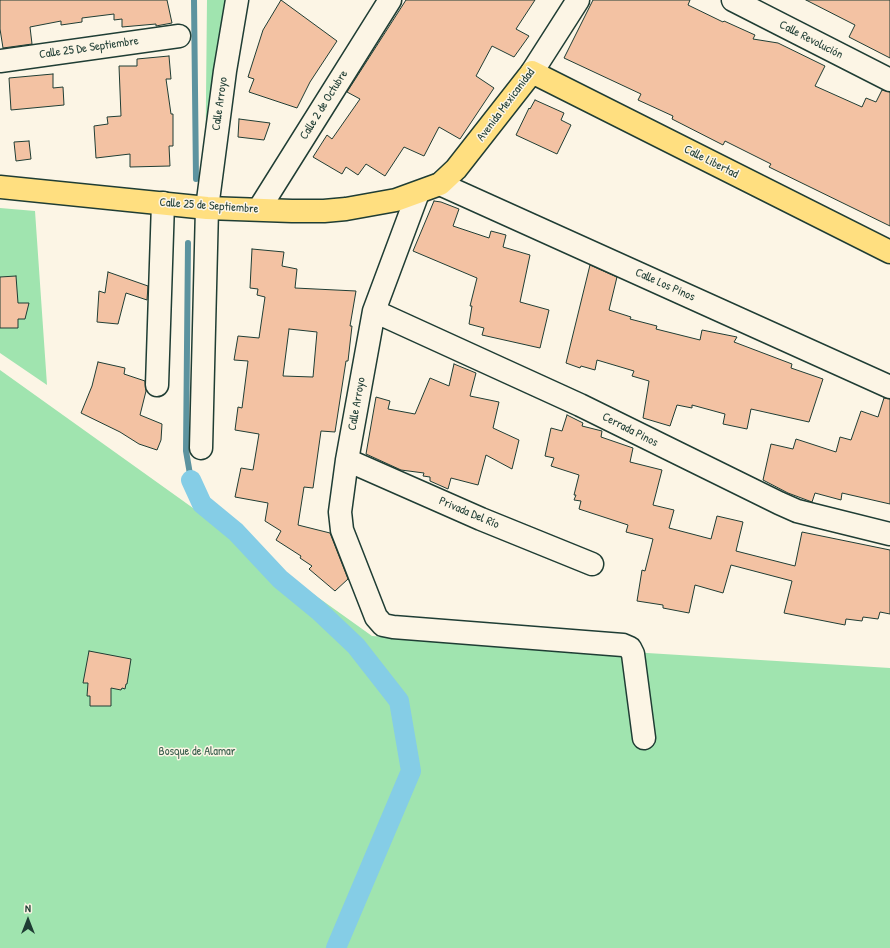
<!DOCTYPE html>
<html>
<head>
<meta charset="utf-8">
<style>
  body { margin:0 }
  #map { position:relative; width:890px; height:948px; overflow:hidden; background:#fcf5e5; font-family:"Patrick Hand",sans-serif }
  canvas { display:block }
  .north { position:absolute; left:8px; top:900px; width:40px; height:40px; -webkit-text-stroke:3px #fcf5e5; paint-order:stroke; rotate:0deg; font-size:11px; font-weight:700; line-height:16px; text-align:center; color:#1f3d34 }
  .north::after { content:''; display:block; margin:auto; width:14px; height:18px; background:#1f3d34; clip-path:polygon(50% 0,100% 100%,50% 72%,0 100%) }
</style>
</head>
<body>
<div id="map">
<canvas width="890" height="948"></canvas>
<div class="north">N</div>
</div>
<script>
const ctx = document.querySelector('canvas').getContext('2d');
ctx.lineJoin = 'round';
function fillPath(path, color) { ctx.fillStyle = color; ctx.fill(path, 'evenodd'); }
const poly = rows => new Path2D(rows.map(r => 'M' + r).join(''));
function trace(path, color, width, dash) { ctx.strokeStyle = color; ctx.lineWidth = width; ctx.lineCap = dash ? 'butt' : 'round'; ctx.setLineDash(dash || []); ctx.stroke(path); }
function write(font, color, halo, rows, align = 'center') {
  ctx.font = font + ' "Patrick Hand",sans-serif'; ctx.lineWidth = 3; ctx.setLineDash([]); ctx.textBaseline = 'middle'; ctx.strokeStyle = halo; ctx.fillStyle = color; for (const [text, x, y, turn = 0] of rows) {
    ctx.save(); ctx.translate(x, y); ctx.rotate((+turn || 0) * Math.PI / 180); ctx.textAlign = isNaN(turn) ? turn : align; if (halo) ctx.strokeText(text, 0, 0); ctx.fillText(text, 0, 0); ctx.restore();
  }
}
fillPath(poly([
  [207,0,234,0,205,195],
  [0,208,35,211,47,385,0,353],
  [0,370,372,636,890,668,890,948,0,948]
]), '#a0e4af');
trace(poly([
  [194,0,196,179],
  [188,243,186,451,191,480]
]), '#5c939f', 6);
trace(poly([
  [191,480,202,504,236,532,280,579,319,611,356,646,399,701,411,771,336,948]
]), '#85cde6', 20);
const building = poly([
  [0,0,167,0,172,23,156,26,156,24,122,27,122,19,114,20,114,14,82,18,82,22,61,25,61,21,30,27,32,44,3,48,0,29,0,0],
  [281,0,337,41,310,82,297,108,249,92,254,79,248,77,263,30,281,0],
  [406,0,535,0,516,29,529,36,514,57,492,46,476,76,494,88,460,139,439,127,424,156,404,147,385,176,366,164,358,175,346,167,342,174,313,157,327,135,332,139,360,99,347,92,406,0],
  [593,0,690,0,688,5,723,22,724,21,755,35,753,39,778,43,825,66,815,86,862,107,866,98,876,102,882,90,890,92,890,226,769,167,771,164,725,141,723,145,672,119,673,116,638,100,641,94,564,58,593,0],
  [806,0,890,0,890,58,849,37,855,25,806,0],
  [169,56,171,79,166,79,171,114,173,114,173,146,169,146,170,166,130,167,130,154,96,158,94,126,108,124,107,117,121,116,119,66,137,66,137,59,169,56],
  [53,74,53,88,63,87,64,105,11,110,9,78,53,74],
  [535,100,564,113,561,120,571,125,557,154,516,135,529,108,530,109,535,100],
  [239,119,270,123,264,140,238,137,239,119],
  [29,141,31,159,16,161,14,142,29,141],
  [434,201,441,202,459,209,453,226,489,238,491,231,506,235,503,247,530,255,520,302,549,310,540,348,482,335,484,328,469,324,472,306,470,306,477,278,413,251,434,201],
  [252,249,284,252,282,266,297,269,295,288,356,291,350,326,352,326,348,361,346,361,335,432,321,431,313,488,304,487,298,525,330,533,348,579,335,591,309,569,312,566,300,558,301,556,276,540,281,531,265,521,268,503,235,497,241,468,253,470,259,434,235,430,238,407,242,408,248,361,234,360,238,336,259,338,265,297,257,295,258,289,250,288,252,249],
  [289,329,317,332,313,377,283,376,289,329],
  [590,265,617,277,609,310,631,317,630,319,657,326,656,329,700,340,702,330,737,337,734,342,792,364,791,368,823,379,809,422,751,409,747,429,723,424,725,414,692,405,692,408,677,405,670,426,643,418,649,381,632,376,634,371,597,360,595,370,581,366,580,368,566,363,590,265],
  [108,272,148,286,147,300,126,293,118,324,97,322,99,291,105,293,108,272],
  [16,276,18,303,29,303,25,319,18,319,18,328,0,328,0,277,16,276],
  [98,362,125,368,124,374,145,381,146,391,140,415,162,424,161,440,157,450,139,444,120,432,81,413,92,386,98,362],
  [454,364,476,373,470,396,499,402,493,428,519,440,512,469,486,455,478,485,451,478,448,489,430,481,430,477,423,476,424,473,401,470,366,454,376,397,390,401,388,409,415,414,430,378,449,386,454,364],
  [884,398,890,399,890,504,842,493,841,500,815,493,812,502,788,493,763,480,771,444,793,449,796,439,836,452,840,437,851,440,861,411,878,417,884,398],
  [567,415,583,423,582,426,602,431,601,437,633,448,630,462,662,470,653,505,674,510,669,528,711,539,717,516,743,522,736,551,795,566,802,532,890,550,890,614,880,612,878,619,863,617,862,621,846,619,845,625,784,613,792,581,731,565,723,593,695,585,689,613,663,608,663,605,637,601,642,570,645,571,653,539,626,532,628,525,579,509,581,501,574,500,576,495,574,495,579,475,551,466,554,458,545,456,551,428,562,431,567,415],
  [89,651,131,659,127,684,126,684,125,689,122,688,121,690,111,688,111,706,90,706,90,696,87,696,88,683,83,683,89,651]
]);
fillPath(building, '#f3c2a3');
trace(building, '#1f3d34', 1);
const minor = poly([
  [733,0,890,80],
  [0,61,179,36],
  [532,72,578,0],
  [440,184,890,387],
  [418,193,374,311,347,460,340,512,342,530,376,617,383,625,393,627,623,645,630,648,633,654,644,738],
  [259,209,390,0],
  [374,311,580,405,779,503,797,511,817,516,890,534],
  [157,385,163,203],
  [201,448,207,208,225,71,237,0],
  [347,460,481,519,592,564]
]);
const major = poly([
  [0,187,207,208,292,211,324,211,346,209,396,200,440,184,456,169,532,72,890,252]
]);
trace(minor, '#1f3d34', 25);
trace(major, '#1f3d34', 25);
trace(minor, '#fcf5e5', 22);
trace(major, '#ffdf80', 22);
write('12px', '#1f3d34', '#fcf5e5', [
  ["Calle Revolución",811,40,27],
  ["Calle 25 De Septiembre",89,48,-8],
  ["Calle Arroyo",220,104,-82],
  ["Calle 2 de Octubre",324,105,-58],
  ["Avenida Mexicanidad",506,105,-53],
  ["Calle Libertad",711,162,27],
  ["Calle 25 de Septiembre",209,206,4],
  ["Calle Los Pinos",665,285,24],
  ["Calle Arroyo",357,404,-80],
  ["Cerrada Pinos",630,430,27],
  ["Privada Del Río",469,513,23]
]);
write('12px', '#395e4d', '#fcf5e5', [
  ["Bosque de Alamar",197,752]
]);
</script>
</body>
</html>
